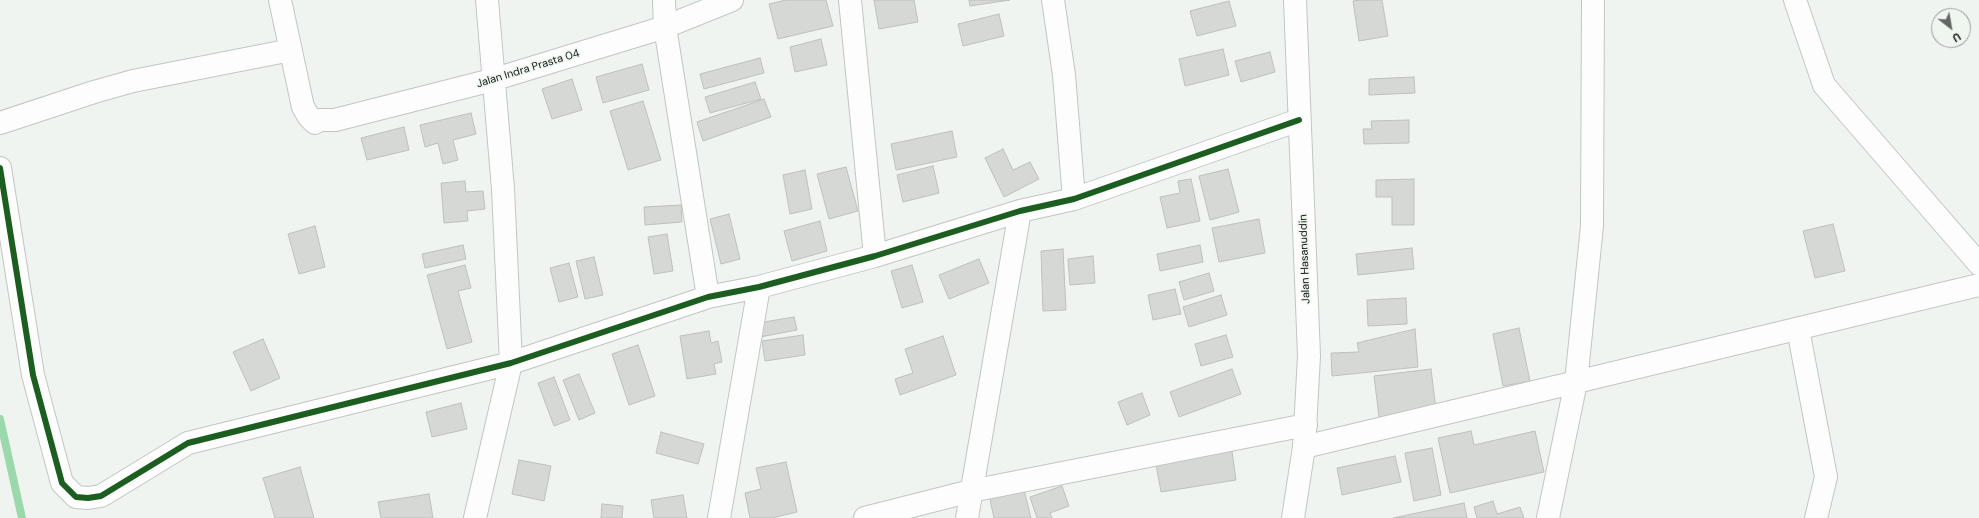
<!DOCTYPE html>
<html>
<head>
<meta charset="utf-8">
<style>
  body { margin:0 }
  #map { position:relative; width:1979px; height:518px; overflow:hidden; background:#f0f4f0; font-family:"DM Sans",sans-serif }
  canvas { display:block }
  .north { position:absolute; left:1931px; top:8px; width:40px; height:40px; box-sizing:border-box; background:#eef6ef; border:1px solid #989e99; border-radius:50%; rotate:149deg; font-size:11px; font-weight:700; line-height:16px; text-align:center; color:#161917 }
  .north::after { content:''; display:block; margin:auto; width:14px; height:18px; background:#626663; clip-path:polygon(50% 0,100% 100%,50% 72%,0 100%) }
</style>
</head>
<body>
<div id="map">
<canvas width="1979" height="518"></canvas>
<div class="north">U</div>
</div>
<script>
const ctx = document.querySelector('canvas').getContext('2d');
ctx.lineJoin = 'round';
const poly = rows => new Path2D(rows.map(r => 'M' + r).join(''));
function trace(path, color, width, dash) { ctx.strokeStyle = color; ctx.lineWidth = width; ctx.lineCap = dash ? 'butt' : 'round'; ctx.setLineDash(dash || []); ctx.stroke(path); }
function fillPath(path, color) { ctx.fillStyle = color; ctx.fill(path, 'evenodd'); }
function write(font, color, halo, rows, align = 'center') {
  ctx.font = font + ' "DM Sans",sans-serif'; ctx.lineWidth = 3; ctx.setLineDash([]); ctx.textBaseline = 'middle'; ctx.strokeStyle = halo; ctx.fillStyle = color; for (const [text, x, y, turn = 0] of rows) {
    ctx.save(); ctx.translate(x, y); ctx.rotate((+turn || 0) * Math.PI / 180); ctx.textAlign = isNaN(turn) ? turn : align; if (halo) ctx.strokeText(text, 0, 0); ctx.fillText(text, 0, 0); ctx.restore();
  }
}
trace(poly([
  [0,419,22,518]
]), '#9bd8ab', 8);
const building = poly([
  [786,0,826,0,833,26,778,39,769,4,786,0],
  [874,0,914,0,918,22,879,29,874,0],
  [969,0,1010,0,970,6,969,0],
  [1360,0,1382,0,1388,36,1359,41,1353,1,1360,0],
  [1229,1,1236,26,1197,36,1190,11,1229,1],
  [999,14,1004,36,963,46,958,24,999,14],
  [821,39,827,65,795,72,790,47,821,39],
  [1223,49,1229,75,1185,86,1179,59,1223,49],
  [1270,52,1275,72,1241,82,1235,61,1270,52],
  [760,58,764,73,704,89,700,74,760,58],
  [642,64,649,90,603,103,596,77,642,64],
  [1414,77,1415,93,1369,95,1369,79,1414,77],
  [572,79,582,110,552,119,542,89,572,79],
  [755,82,761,99,710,113,705,97,755,82],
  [764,99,771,117,703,141,697,122,764,99],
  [643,101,661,160,628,170,610,111,643,101],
  [471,113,476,134,453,140,458,160,443,164,438,143,425,147,420,125,471,113],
  [1409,120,1409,143,1364,144,1363,129,1372,129,1371,121,1409,120],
  [404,127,409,150,367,160,361,138,404,127],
  [952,131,957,157,896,170,891,144,952,131],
  [1003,149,1013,170,1030,162,1039,179,1004,197,985,158,1003,149],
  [933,166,939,193,903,202,897,175,933,166],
  [846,167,858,211,829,219,817,174,846,167],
  [1228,169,1239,212,1210,220,1199,176,1228,169],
  [805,170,812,209,790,214,783,175,805,170],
  [1191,179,1200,221,1167,228,1160,197,1180,193,1178,181,1191,179],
  [1414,179,1414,225,1392,225,1392,197,1376,197,1376,180,1414,179],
  [465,181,466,192,483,191,485,209,467,211,468,221,444,223,441,183,465,181],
  [681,205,682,222,645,225,644,207,681,205],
  [729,214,740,259,721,264,710,219,729,214],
  [1259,219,1265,253,1219,262,1212,228,1259,219],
  [820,221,827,251,792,261,784,231,820,221],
  [1833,224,1845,271,1815,278,1803,231,1833,224],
  [315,226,325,267,299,274,288,234,315,226],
  [667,234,673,271,654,274,648,237,667,234],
  [463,245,466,259,425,268,422,254,463,245],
  [1200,245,1203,262,1160,271,1157,254,1200,245],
  [1412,248,1414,269,1358,275,1356,254,1412,248],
  [1063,249,1066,310,1043,311,1041,251,1063,249],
  [1093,256,1095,283,1070,285,1068,259,1093,256],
  [594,257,603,295,585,299,576,261,594,257],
  [979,259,989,283,949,299,939,275,979,259],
  [569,263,578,297,559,302,550,268,569,263],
  [465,265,471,288,458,291,472,342,447,349,427,275,465,265],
  [912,265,923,302,902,308,891,271,912,265],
  [1209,273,1214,291,1184,300,1179,282,1209,273],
  [1175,289,1181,314,1153,320,1148,295,1175,289],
  [1221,295,1227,315,1189,327,1183,307,1221,295],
  [1406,298,1407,324,1368,326,1367,300,1406,298],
  [794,317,797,330,760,337,758,323,794,317],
  [1519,328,1530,381,1503,386,1493,334,1519,328],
  [1415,329,1418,367,1332,376,1331,353,1359,352,1357,343,1415,329],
  [709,331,711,343,718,341,722,362,714,364,716,374,687,379,680,336,709,331],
  [803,335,805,355,765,361,762,341,803,335],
  [1226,335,1233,357,1201,366,1195,344,1226,335],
  [943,336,956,375,900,395,895,379,913,373,905,349,943,336],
  [263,339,280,378,251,391,233,352,263,339],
  [638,345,655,396,629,405,612,354,638,345],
  [1232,369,1241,394,1179,417,1170,392,1232,369],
  [1431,369,1436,410,1379,417,1374,376,1431,369],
  [579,374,595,413,579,420,563,380,579,374],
  [554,377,570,420,554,426,538,383,554,377],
  [1142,393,1150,415,1127,425,1118,402,1142,393],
  [461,403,467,429,432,437,426,412,461,403],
  [1471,431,1474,445,1535,431,1544,472,1450,493,1438,438,1471,431],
  [661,432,704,444,698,464,656,453,661,432],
  [1432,448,1441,495,1414,501,1405,453,1432,448],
  [1232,451,1236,480,1161,492,1156,464,1232,451],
  [1395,456,1401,482,1342,495,1337,468,1395,456],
  [519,460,551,466,544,501,512,494,519,460],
  [786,462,797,512,772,518,750,518,745,493,761,489,756,468,786,462],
  [300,467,314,518,275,518,263,478,300,467],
  [1023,486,1031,518,994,518,989,495,1023,486],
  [1062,486,1069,506,1050,513,1052,518,1037,518,1030,497,1062,486],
  [429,494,433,518,381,518,378,502,429,494],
  [683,495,687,518,654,518,651,500,683,495],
  [1493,501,1497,514,1520,507,1524,518,1477,518,1474,507,1493,501],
  [1464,503,1467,518,1393,518,1464,503],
  [602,504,623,506,622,518,601,518,602,504]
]);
fillPath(building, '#d6d8d6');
trace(building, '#bdc0bd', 1);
const minor = poly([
  [280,0,303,107,309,117,315,123,319,120,335,120,492,80,665,27,732,0],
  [664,0,665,27,708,297],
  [850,0,875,256],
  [1053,0,1064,75,1074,199],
  [1795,0,1824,85,1979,264],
  [0,123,94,92,133,81,291,50],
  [0,168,33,375,62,483,76,497,88,498,101,496,188,443,511,363,708,297,759,287,875,256,1020,211,1074,199,1299,120],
  [1798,329,1826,477,1816,518],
  [1304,447,1576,382,1592,226,1593,0],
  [475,518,511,363,503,189,487,0],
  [719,518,759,287],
  [865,518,971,491,1306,425],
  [967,518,1020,211],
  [1548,518,1576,382,1979,285]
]);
const major = poly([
  [1293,518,1304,447,1309,356,1295,0]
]);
trace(minor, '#c2c6c3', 24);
trace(major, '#c2c6c3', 24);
trace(minor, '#fdfdfd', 22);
trace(major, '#fdfdfd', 22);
trace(poly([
  [0,168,33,375,62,483,76,497,88,498,101,496,188,443,511,363,708,297,759,287,875,256,1020,211,1074,199,1299,120]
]), '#1b5e20', 6);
write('11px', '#161917', '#eef6ef', [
  ["Jalan Indra Prasta 04",528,69,-17],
  ["Jalan Hasanuddin",1305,259,-92]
]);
</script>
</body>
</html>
